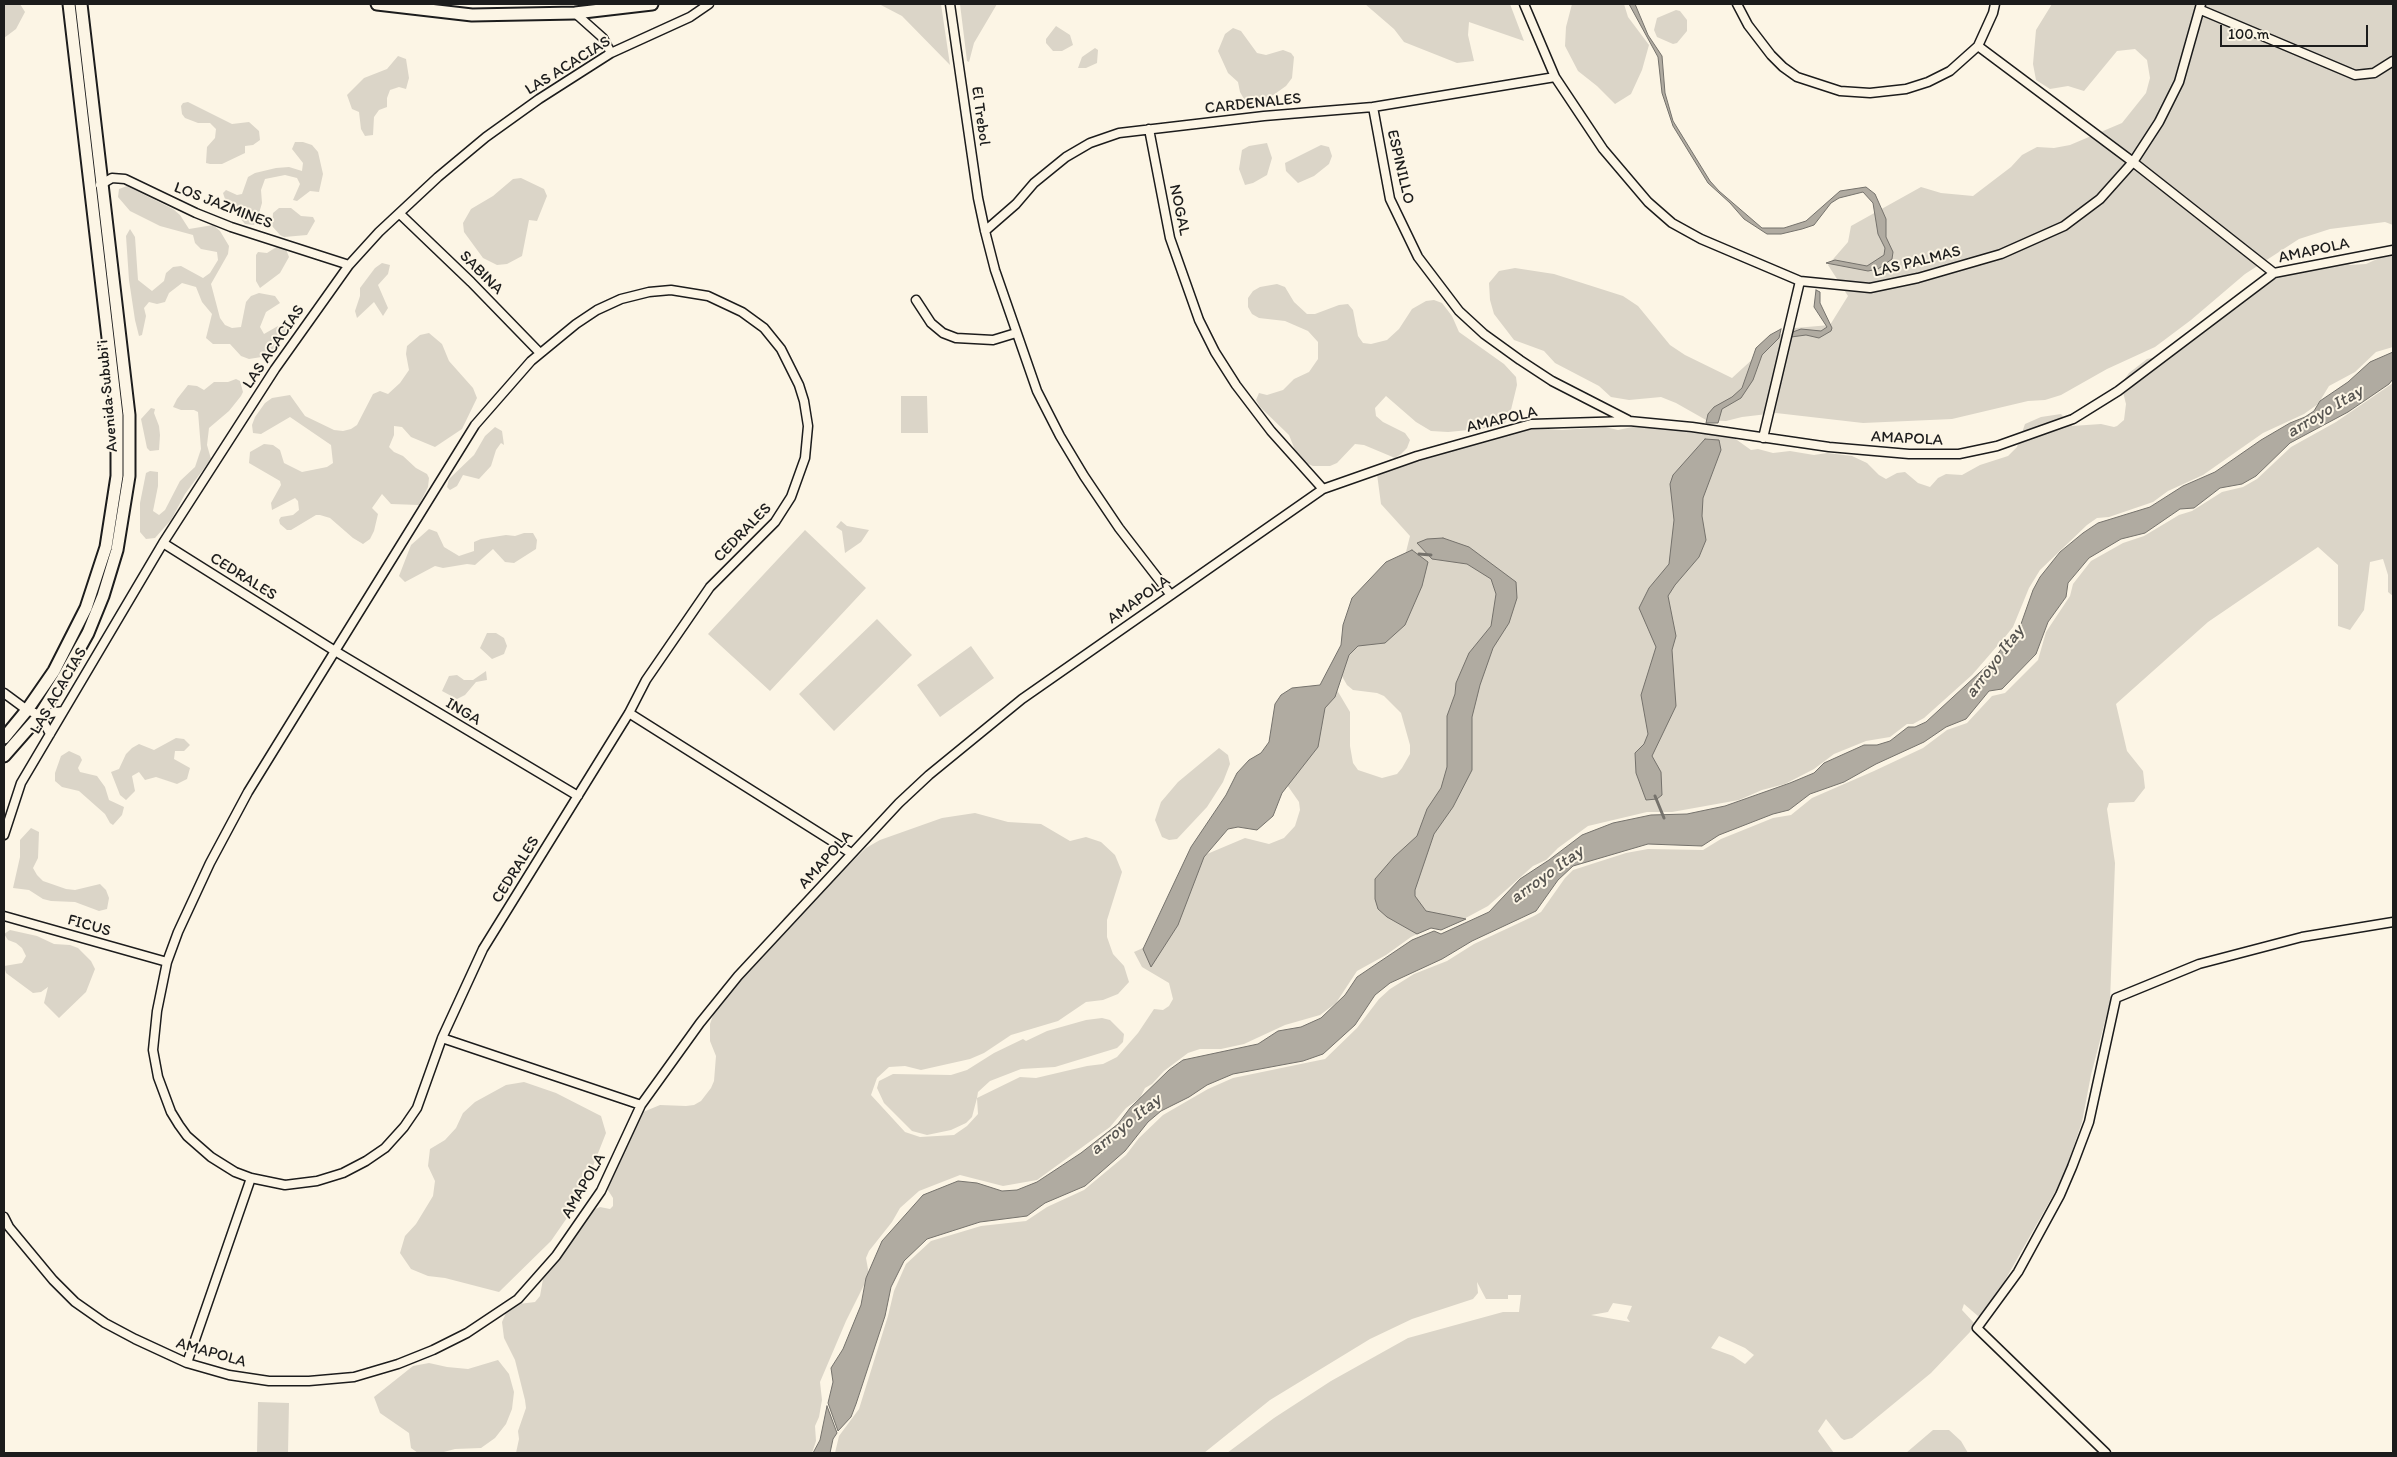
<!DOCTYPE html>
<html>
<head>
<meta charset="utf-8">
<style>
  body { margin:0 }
  #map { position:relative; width:2397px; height:1457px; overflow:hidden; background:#fcf5e5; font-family:Itim,sans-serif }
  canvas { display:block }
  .frame { position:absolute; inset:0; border:5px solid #1c1c1c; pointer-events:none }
  .scale { position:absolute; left:2220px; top:25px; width:148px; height:22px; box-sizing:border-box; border:2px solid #1c1c1c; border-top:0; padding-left:6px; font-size:15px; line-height:18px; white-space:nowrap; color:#1c1c1c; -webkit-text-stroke:4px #fcf5e5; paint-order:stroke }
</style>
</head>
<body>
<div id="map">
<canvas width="2397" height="1457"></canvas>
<div class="frame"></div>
<div class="scale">100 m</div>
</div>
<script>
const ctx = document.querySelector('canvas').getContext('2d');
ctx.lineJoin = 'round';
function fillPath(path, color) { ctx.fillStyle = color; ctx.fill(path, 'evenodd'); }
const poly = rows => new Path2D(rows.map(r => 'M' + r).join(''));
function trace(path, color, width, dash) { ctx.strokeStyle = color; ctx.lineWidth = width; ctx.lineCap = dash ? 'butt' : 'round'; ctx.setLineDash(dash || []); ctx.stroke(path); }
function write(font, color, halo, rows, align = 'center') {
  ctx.font = font + ' Itim,sans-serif'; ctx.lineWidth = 4; ctx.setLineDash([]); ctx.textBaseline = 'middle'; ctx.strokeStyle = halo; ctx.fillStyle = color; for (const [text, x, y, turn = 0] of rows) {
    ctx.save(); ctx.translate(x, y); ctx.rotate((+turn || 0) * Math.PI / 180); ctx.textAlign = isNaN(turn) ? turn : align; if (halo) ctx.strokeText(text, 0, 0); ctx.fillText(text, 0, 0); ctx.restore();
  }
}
fillPath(poly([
  [4,4,20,4,25,12,16,29,4,38],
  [879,4,941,4,950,65,902,16],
  [960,4,997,4,974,43,969,62,967,61],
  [1365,4,1510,4,1524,41,1469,22,1468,35,1474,61,1457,63,1404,42,1394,29],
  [1572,4,1624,4,1628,17,1649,45,1642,70,1631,94,1615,104,1597,86,1578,71,1565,46,1566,27],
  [2052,4,2393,4,2393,225,2385,222,2330,229,2299,239,2245,274,2191,320,2155,347,2107,369,2061,395,2045,400,2028,401,1952,419,1863,423,1776,413,1742,417,1726,421,1706,420,1676,403,1661,397,1629,400,1611,397,1599,386,1555,363,1544,351,1514,340,1494,314,1490,300,1489,283,1499,271,1515,268,1554,274,1623,296,1638,306,1670,345,1685,355,1732,378,1779,335,1795,328,1830,325,1848,296,1828,265,1848,242,1851,226,1921,187,1941,193,1973,196,2011,167,2022,155,2037,147,2054,148,2070,145,2122,123,2146,93,2150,78,2147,60,2135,49,2117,51,2084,91,2068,86,2050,89,2036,80,2033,64,2036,30],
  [1676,10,1680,11,1687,20,1687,31,1677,43,1673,44,1657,37,1654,30,1657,18],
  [1056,26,1070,35,1073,45,1062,51,1053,51,1046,43,1046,39],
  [1233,28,1241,31,1257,53,1266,55,1283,50,1291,53,1294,57,1292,78,1286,86,1262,103,1244,99,1240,92,1238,82,1228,73,1218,51,1225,34],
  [1095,48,1098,50,1097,63,1086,68,1078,68,1082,57],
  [398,56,406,59,409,78,406,89,399,87,390,90,387,98,387,107,379,110,374,117,373,135,365,136,361,129,359,112,352,109,347,95,364,78,387,69],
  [188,102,232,124,249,122,259,131,260,140,253,145,245,146,245,153,222,164,210,164,206,163,207,147,215,138,216,129,210,123,198,123,185,118,182,114,181,106,183,103],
  [295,142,303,142,312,145,318,152,323,174,319,192,310,191,297,201,293,200,300,184,297,178,285,175,265,179,261,190,262,203,257,220,254,225,245,224,226,202,223,193,226,190,237,195,242,194,248,177,255,173,276,168,289,167,302,171,303,163,292,149],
  [1267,143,1272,158,1267,175,1253,183,1245,185,1239,169,1242,150,1249,146],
  [1321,145,1329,147,1332,156,1329,164,1314,176,1298,183,1286,171,1285,163],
  [521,178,544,189,547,196,537,221,529,220,522,256,507,264,497,265,483,258,464,232,463,223,471,209,493,196,513,179],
  [127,186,173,209,180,215,189,229,213,225,220,231,229,246,228,254,211,284,220,318,225,325,232,328,241,327,246,302,251,296,259,293,275,296,280,303,266,312,260,327,264,334,278,326,286,325,286,333,274,355,249,359,241,356,230,344,213,344,206,338,212,314,202,302,196,287,182,283,169,293,165,302,157,304,149,302,144,308,146,316,142,335,139,336,135,320,129,280,126,236,130,229,135,237,138,280,152,291,164,281,166,273,173,267,181,266,203,278,210,273,218,260,217,252,201,249,195,243,193,235,160,226,130,211,118,197,119,189],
  [97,195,124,415,124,476,119,515,107,572,84,629,110,548,121,476],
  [279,208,291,208,301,216,313,217,315,221,307,235,284,237,280,235,272,226,273,213],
  [278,246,286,249,289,257,280,273,260,288,256,281,256,255,258,252,267,253],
  [2393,252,2393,347,2376,352,2355,372,2329,386,2318,404,2304,414,2263,433,2203,475,2168,491,2153,502,2109,517,2097,518,2087,525,2040,570,2029,588,2013,627,2005,637,1972,675,1924,718,1913,724,1907,724,1890,737,1866,741,1834,754,1814,769,1785,784,1762,790,1739,800,1672,812,1647,812,1588,826,1558,848,1546,860,1533,866,1488,906,1462,920,1426,930,1411,937,1386,955,1357,971,1336,1003,1320,1015,1285,1025,1244,1044,1221,1049,1200,1049,1188,1053,1164,1071,1152,1084,1145,1088,1140,1098,1126,1108,1110,1127,1037,1180,1003,1186,960,1175,919,1191,900,1208,892,1222,869,1251,866,1258,869,1275,846,1321,820,1382,822,1400,819,1417,815,1426,816,1441,812,1453,516,1453,519,1439,518,1431,526,1408,525,1400,515,1360,504,1338,502,1322,506,1313,519,1304,535,1302,540,1296,543,1279,570,1234,578,1231,591,1211,600,1207,610,1209,613,1206,613,1198,604,1184,607,1169,625,1134,631,1117,660,1105,686,1106,694,1105,701,1101,711,1088,714,1081,716,1056,710,1041,710,1024,718,1001,757,957,781,934,783,919,793,908,809,904,866,848,880,840,942,818,975,813,1008,822,1041,824,1070,841,1086,837,1101,842,1115,855,1122,872,1107,920,1107,937,1113,954,1124,966,1129,982,1118,994,1103,1000,1086,1002,1058,1021,1011,1035,984,1053,970,1059,921,1070,905,1066,889,1067,877,1078,871,1095,905,1132,920,1137,954,1135,967,1126,978,1114,977,1098,972,1117,966,1123,951,1130,927,1135,912,1131,884,1103,877,1088,879,1081,893,1074,951,1075,967,1070,994,1053,1023,1039,1026,1041,1047,1031,1086,1020,1102,1018,1110,1020,1124,1034,1123,1042,1117,1048,1055,1067,1021,1069,990,1081,978,1092,977,1098,1020,1077,1036,1078,1087,1066,1103,1064,1117,1057,1138,1033,1154,1009,1163,1010,1169,1006,1173,999,1169,983,1142,967,1134,952,1152,944,1200,857,1245,838,1269,844,1284,838,1295,826,1300,810,1299,802,1285,782,1329,689,1337,690,1350,712,1350,746,1353,763,1358,770,1382,778,1397,774,1402,768,1410,754,1410,745,1401,713,1384,696,1377,693,1353,690,1347,685,1339,671,1406,552,1410,536,1381,504,1377,474,1410,462,1414,463,1420,458,1505,434,1536,428,1562,430,1605,427,1618,430,1637,426,1730,435,1751,450,1758,449,1773,453,1790,451,1814,455,1827,453,1852,456,1867,463,1879,475,1886,479,1897,473,1905,472,1918,483,1930,487,1938,478,1946,474,1962,475,1980,465,2008,456,2017,447,2025,424,2041,417,2061,414,2072,426,2101,424,2114,427,2117,426,2124,420,2126,404,2122,388,2124,380,2129,373,2147,359,2172,354,2179,351,2186,345,2186,337,2263,279,2343,262,2351,265,2366,264],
  [382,263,390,265,388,274,378,285,388,308,383,316,374,302,357,318,355,311,360,296,360,288,375,268],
  [1277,284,1285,287,1294,302,1307,314,1315,314,1339,305,1348,304,1353,310,1358,336,1363,343,1371,344,1387,340,1399,329,1412,309,1426,301,1434,300,1442,303,1452,316,1459,332,1504,364,1516,377,1517,385,1509,418,1504,424,1480,429,1448,432,1431,431,1416,422,1386,396,1375,408,1376,416,1383,422,1405,433,1410,440,1407,448,1401,454,1395,458,1364,445,1355,444,1337,463,1330,466,1313,466,1306,463,1295,450,1289,435,1260,407,1256,400,1259,393,1267,395,1283,390,1294,379,1309,372,1318,359,1318,342,1308,331,1285,321,1259,318,1252,314,1248,307,1248,298,1253,291,1260,287],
  [429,333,442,344,449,361,473,388,477,398,462,429,435,447,411,437,402,427,394,426,394,435,389,447,394,452,403,456,416,468,427,474,429,478,428,487,419,505,391,504,382,494,372,508,378,514,374,531,370,539,363,544,353,538,330,518,320,515,316,515,291,530,287,530,280,524,279,520,281,517,293,515,299,510,298,501,295,498,272,510,271,503,281,485,280,481,249,463,250,452,264,444,273,445,280,450,284,463,302,472,327,467,333,463,331,445,290,417,261,434,253,433,252,425,255,417,265,403,272,398,290,395,305,416,334,430,343,431,351,429,357,425,373,394,380,391,388,394,400,383,409,370,406,354,407,346,420,335],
  [236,379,240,381,243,392,241,396,229,411,209,428,207,445,211,459,185,494,171,520,155,538,146,539,140,532,140,503,146,473,150,471,158,472,158,486,153,511,159,515,165,510,180,481,195,467,201,449,198,412,194,410,181,410,173,407,177,399,188,385,197,386,204,390,214,382,228,382],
  [2393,383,2393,596,2388,592,2388,575,2383,559,2370,562,2364,610,2350,630,2338,626,2338,565,2318,547,2208,622,2116,704,2127,751,2143,771,2145,788,2134,802,2109,803,2107,809,2115,863,2110,1002,2091,1075,2082,1122,2067,1166,2055,1192,1987,1312,1978,1316,1964,1304,1962,1310,1974,1323,1970,1332,1931,1373,1852,1438,1844,1440,1841,1438,1826,1419,1818,1431,1834,1453,1227,1453,1274,1418,1331,1381,1408,1338,1503,1312,1519,1312,1521,1295,1508,1295,1508,1299,1486,1299,1477,1282,1478,1293,1473,1299,1412,1319,1370,1339,1270,1400,1204,1453,835,1453,839,1436,859,1409,888,1316,894,1291,906,1264,931,1241,981,1226,1026,1221,1047,1207,1084,1190,1126,1155,1139,1138,1163,1115,1208,1089,1233,1078,1325,1059,1357,1028,1379,999,1390,989,1414,974,1447,961,1474,944,1534,916,1541,912,1565,878,1573,870,1626,853,1648,849,1703,850,1721,839,1773,818,1791,815,1812,798,1874,771,1923,748,1947,730,1967,723,1992,696,2005,693,2038,660,2046,632,2070,596,2073,584,2091,561,2123,543,2144,536,2179,515,2192,511,2222,492,2243,487,2257,479,2291,447,2336,422],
  [1613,1303,1632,1306,1627,1318,1630,1322,1591,1315,1608,1312],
  [1719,1336,1745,1348,1754,1355,1745,1364,1733,1356,1711,1348],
  [901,396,927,396,928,433,901,433],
  [151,408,155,409,154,413,159,426,160,435,159,450,150,451,147,448,141,419],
  [495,427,502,431,504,445,501,443,496,450,491,466,479,479,463,475,457,486,450,490,447,487,449,479,474,455,485,436],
  [841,521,847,526,869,530,861,542,845,553,842,531,836,527],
  [429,529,437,532,444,547,459,556,474,551,474,542,481,539,506,535,515,536,524,533,533,533,537,540,536,549,514,563,505,562,493,549,475,565,467,564,443,568,435,566,405,582,399,576,411,545],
  [805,530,866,588,770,691,708,634],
  [877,619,912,655,834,731,799,694],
  [487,633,496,633,504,638,507,646,504,654,492,659,480,648],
  [971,646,994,678,940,717,917,685],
  [486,671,487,680,476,682,465,695,457,699,442,691,449,676,457,675,464,680,473,680],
  [176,738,184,739,190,745,184,751,175,751,174,759,190,768,187,779,177,784,156,777,145,780,139,772,132,776,135,791,126,800,120,795,111,772,119,769,126,754,132,748,139,744,154,750],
  [1219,748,1228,755,1230,764,1223,782,1207,807,1177,839,1169,840,1162,837,1155,820,1161,802,1178,782],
  [69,751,80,756,82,760,78,768,80,772,97,776,105,787,109,800,124,807,122,815,113,825,110,823,105,814,79,791,62,787,55,781,55,773,61,756],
  [31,828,39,832,38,858,33,868,37,875,43,881,66,889,75,890,100,884,106,890,109,898,107,909,99,911,75,902,51,901,43,899,29,890,13,888,20,857,20,840],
  [10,930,37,936,54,944,70,945,78,948,91,961,95,969,86,992,59,1018,44,1003,48,987,41,992,33,993,6,973,4,966,22,963,26,956,22,948,16,943,8,940,4,934],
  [524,1082,556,1093,601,1116,606,1133,580,1199,551,1241,499,1292,445,1278,428,1276,411,1269,400,1253,405,1236,416,1224,433,1196,435,1181,428,1166,430,1149,445,1140,456,1128,463,1113,475,1102,506,1085],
  [498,1360,509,1374,514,1392,512,1409,506,1424,495,1438,481,1448,455,1449,440,1453,418,1453,411,1448,409,1433,380,1413,374,1397,413,1366,429,1363,447,1367,468,1369],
  [258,1402,289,1403,288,1453,257,1453],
  [1933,1430,1949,1430,1961,1441,1968,1453,1906,1453]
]), '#dbd5c8');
const water = poly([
  [1629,4,1635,4,1648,35,1662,56,1665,93,1673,121,1710,181,1719,191,1762,228,1784,228,1806,221,1840,191,1866,187,1875,194,1886,219,1886,237,1893,252,1892,259,1878,269,1868,271,1826,263,1835,260,1867,266,1884,255,1885,248,1878,234,1873,203,1863,192,1839,198,1831,203,1814,225,1802,229,1781,234,1767,234,1744,219,1730,203,1708,183,1673,126,1662,93,1658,57,1629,4],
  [1816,290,1820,292,1820,303,1832,328,1831,331,1819,338,1806,335,1791,337,1790,333,1801,329,1821,331,1827,327,1814,307,1816,290],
  [1781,329,1779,338,1762,355,1753,380,1741,398,1722,409,1718,423,1706,423,1708,414,1714,407,1732,397,1742,388,1756,348,1770,335,1781,329],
  [2393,352,2393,379,2389,384,2348,412,2290,443,2256,476,2242,484,2220,488,2194,508,2180,509,2145,533,2121,539,2089,558,2068,583,2066,597,2048,622,2036,654,2002,689,1989,691,1966,719,1946,727,1924,742,1876,764,1844,782,1810,794,1789,810,1773,814,1719,835,1702,846,1648,844,1573,866,1558,880,1536,911,1472,941,1442,959,1390,983,1375,995,1355,1025,1323,1054,1303,1061,1233,1074,1207,1085,1189,1097,1161,1111,1148,1122,1125,1151,1085,1186,1045,1203,1027,1216,980,1222,927,1239,904,1261,891,1287,885,1316,856,1404,851,1417,838,1431,828,1403,833,1382,831,1368,843,1349,861,1305,866,1278,882,1241,923,1195,958,1181,977,1183,1002,1191,1017,1190,1037,1182,1081,1153,1118,1124,1130,1108,1169,1070,1183,1060,1258,1044,1278,1031,1301,1027,1321,1018,1345,995,1357,977,1412,940,1434,931,1441,934,1489,912,1520,879,1549,860,1582,835,1613,823,1651,815,1687,814,1725,806,1790,783,1814,773,1824,763,1864,745,1877,745,1890,741,1908,727,1915,727,1926,722,1992,661,2021,624,2033,590,2040,577,2060,552,2083,533,2098,523,2150,507,2183,486,2215,472,2261,440,2290,423,2305,417,2314,411,2320,401,2348,382,2370,362,2393,352],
  [1705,439,1719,440,1721,450,1703,498,1702,516,1706,540,1699,557,1675,585,1668,596,1676,636,1672,650,1676,706,1652,756,1661,772,1662,795,1657,799,1646,800,1636,773,1635,753,1644,744,1648,734,1641,695,1656,647,1639,608,1649,588,1669,564,1674,520,1670,484,1673,475,1705,439],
  [1443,538,1469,547,1516,582,1517,598,1509,623,1493,648,1480,685,1472,717,1472,770,1453,807,1434,834,1415,890,1415,896,1426,911,1466,919,1441,930,1431,928,1417,934,1387,917,1378,909,1375,899,1375,879,1394,857,1417,836,1427,809,1441,788,1447,767,1447,716,1455,694,1456,683,1469,653,1491,626,1496,594,1491,579,1467,564,1432,559,1417,543,1427,539,1443,538],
  [1412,550,1428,562,1422,586,1405,625,1385,643,1358,646,1349,655,1335,697,1325,708,1318,747,1282,793,1273,816,1257,830,1238,827,1228,829,1204,857,1178,925,1151,967,1143,949,1191,847,1226,795,1237,773,1249,760,1261,753,1269,742,1275,704,1281,695,1292,688,1320,685,1341,645,1343,625,1352,598,1386,562,1412,550],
  [827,1406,837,1433,833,1439,830,1453,813,1453,820,1440,827,1406]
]);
fillPath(water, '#b0aba1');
trace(water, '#75726c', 1);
trace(poly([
  [1419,554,1431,555],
  [1655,796,1664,818]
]), '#75726c', 3);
const street = poly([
  [950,4,978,198,985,231,995,270,1037,391,1060,436,1084,476,1119,528,1170,594],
  [1524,4,1555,77,1603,149,1648,202,1672,223,1701,239,1800,281,1870,288,1918,278,2001,254,2064,226,2100,199,2133,162,2159,122,2179,82,2201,4],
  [1737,4,1748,25,1771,55,1783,67,1797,77,1840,91,1870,93,1906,89,1928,82,1950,71,1978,46,1993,13,1995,4],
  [2201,10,2355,75,2374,73,2393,61],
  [575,13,603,38,611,53],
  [1978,46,2133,162,2274,273],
  [1373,107,1390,199,1418,257,1459,311,1484,334,1520,360,1552,381,1628,420],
  [1149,129,1170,238,1199,320,1215,352,1236,385,1271,431,1323,489],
  [100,185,112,178,125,179,196,213,231,227,349,265],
  [400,214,471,282,540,353],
  [985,231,1016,204,1034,183,1066,157,1090,143,1119,133,1264,116,1373,107,1555,77],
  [916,300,931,323,943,333,956,338,993,340,1016,333],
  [1763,438,1800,281],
  [163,543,335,651,475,425,531,361,576,324,597,310,621,299,649,292,671,290,708,296,742,312,764,328,781,349,799,385,804,401,808,426,805,458,791,497,775,522,710,587,646,680,629,713,483,949,442,1038],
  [4,693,27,710,40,715,63,711],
  [629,713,851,853],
  [40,715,50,734],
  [578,796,335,651,248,792,210,863,178,932,167,962,157,1011,153,1050,158,1077,171,1112,179,1125,187,1136,211,1157,235,1172,251,1178,285,1185,317,1181,343,1173,366,1161,385,1148,404,1127,417,1108,442,1038,641,1105],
  [4,835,21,783,163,543,275,369,349,265,379,232,438,177,486,137,539,99,611,53,690,17,709,4],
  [4,916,167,962],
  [4,1217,9,1227,53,1280,75,1302,105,1323,135,1339,187,1363,229,1375,269,1381,309,1381,354,1377,398,1364,433,1350,467,1333,518,1299,556,1256,601,1191,641,1105,700,1023,738,976,899,803,929,775,1022,699,1323,489,1417,456,1531,424,1629,421,1692,427,1829,447,1909,454,1959,454,1997,446,2073,419,2118,391,2274,273,2393,250],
  [187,1363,251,1178],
  [2106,1453,1977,1328,2018,1272,2060,1195,2072,1167,2089,1122,2116,998,2199,964,2302,937,2393,922]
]);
const secondary = poly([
  [377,4,472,15,575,13,652,4],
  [4,738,27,710,54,671,86,608,106,547,117,476,117,415,69,4],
  [4,756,40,715,63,678,88,633,103,596,117,550,129,476,129,415,81,4]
]);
trace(street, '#1c1c1c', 11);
trace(secondary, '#1c1c1c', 15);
trace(street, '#fcf5e5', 8);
trace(secondary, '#fcf5e5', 11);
write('16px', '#1c1c1c', '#fcf5e5', [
  ["LAS ACACIAS",568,66,-32],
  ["CARDENALES",1253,104,-6],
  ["El Trebol",980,116,82],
  ["ESPINILLO",1400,167,77],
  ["LOS JAZMINES",223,206,21],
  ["NOGAL",1179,210,78],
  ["AMAPOLA",2314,251,-12],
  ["LAS PALMAS",1917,262,-14],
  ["SABINA",481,273,45],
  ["LAS ACACIAS",274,347,-56],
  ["Avenida Sububi'i",108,396,-95],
  ["AMAPOLA",1502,420,-13],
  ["AMAPOLA",1907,439,3],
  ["CEDRALES",743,533,-46],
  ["CEDRALES",243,577,32],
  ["AMAPOLA",1139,600,-35],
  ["LAS ACACIAS",59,691,-60],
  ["INGA",463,712,31],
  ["AMAPOLA",826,860,-48],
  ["CEDRALES",516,870,-58],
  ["FICUS",89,926,16],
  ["AMAPOLA",584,1186,-60],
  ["AMAPOLA",211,1353,16]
]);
write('italic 18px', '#575551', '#fcf5e5', [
  ["arroyo Itay",2325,412,-31],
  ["arroyo Itay",1995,662,-53],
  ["arroyo Itay",1547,875,-36],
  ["arroyo Itay",1126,1125,-39]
]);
</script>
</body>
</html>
